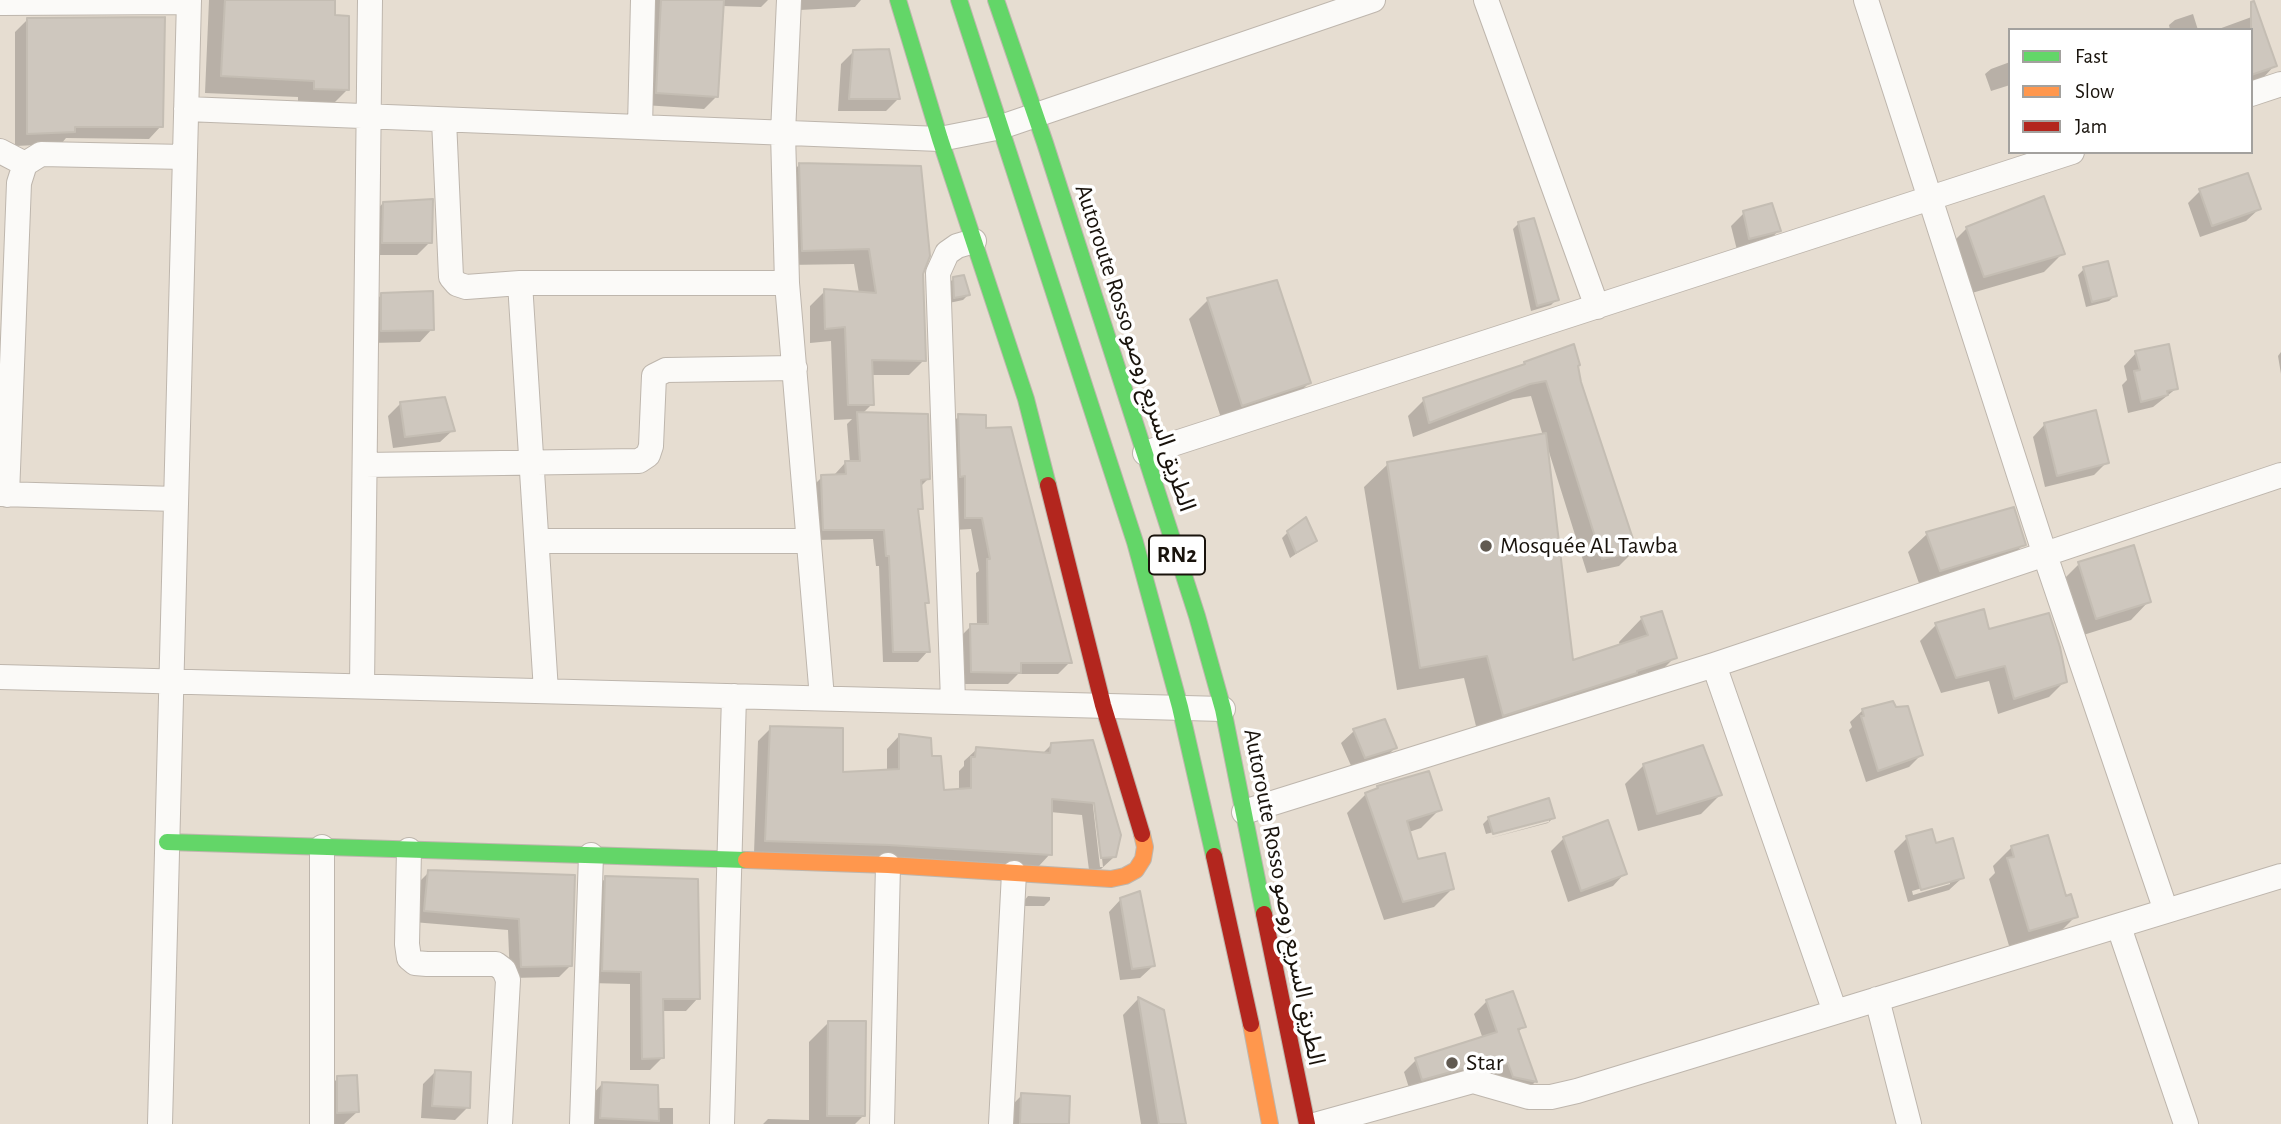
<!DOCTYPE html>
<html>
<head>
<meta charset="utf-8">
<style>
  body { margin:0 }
  #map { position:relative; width:2281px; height:1124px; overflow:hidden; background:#e6ddd1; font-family:"Alegreya Sans",sans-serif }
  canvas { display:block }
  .legend { position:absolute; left:2008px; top:28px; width:245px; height:126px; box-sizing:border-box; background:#fff; border:2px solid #a3a19e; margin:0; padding:9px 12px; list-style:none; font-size:21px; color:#19130c }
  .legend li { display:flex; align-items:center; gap:14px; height:35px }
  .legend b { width:35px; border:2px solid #a3a19e }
</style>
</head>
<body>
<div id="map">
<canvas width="2281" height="1124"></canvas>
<ul class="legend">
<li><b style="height:9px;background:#63d668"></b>Fast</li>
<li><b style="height:9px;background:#ff974d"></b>Slow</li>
<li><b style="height:9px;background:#b3261e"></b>Jam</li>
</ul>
</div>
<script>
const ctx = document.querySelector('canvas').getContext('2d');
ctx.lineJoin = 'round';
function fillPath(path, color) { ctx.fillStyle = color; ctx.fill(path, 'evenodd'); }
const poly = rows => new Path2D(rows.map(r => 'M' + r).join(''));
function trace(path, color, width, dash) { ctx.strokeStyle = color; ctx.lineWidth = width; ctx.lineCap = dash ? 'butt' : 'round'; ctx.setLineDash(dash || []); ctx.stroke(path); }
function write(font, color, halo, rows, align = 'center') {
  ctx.font = font + ' "Alegreya Sans","Noto Sans Arabic",sans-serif'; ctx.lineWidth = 7; ctx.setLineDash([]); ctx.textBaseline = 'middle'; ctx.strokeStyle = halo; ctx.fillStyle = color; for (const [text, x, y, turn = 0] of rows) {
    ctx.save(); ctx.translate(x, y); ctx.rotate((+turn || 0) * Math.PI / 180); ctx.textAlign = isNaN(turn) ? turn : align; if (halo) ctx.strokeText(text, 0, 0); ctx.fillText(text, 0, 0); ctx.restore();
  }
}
fillPath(poly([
  [209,0,287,0,333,17,347,90,330,107,298,106,298,97,205,93],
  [649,0,768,0,761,7,722,6,717,96,704,109,644,105],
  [785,0,861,0,855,7,800,10],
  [2193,14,2198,30,2170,30,2169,25,2175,20],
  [2257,15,2275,65,2263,78,2251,82,2251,30,2216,30],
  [28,19,161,126,149,139,66,138,61,144,15,146,15,32],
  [853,52,898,99,886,111,838,111,841,64],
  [2010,62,2010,85,1991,91,1985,74,1991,69],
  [800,164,921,273,924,360,909,375,871,375,872,404,862,414,929,478,919,488,921,508,916,513,927,603,923,606,928,651,918,662,883,662,879,566,876,566,873,539,813,540,812,487,822,477,835,477,835,474,845,463,850,463,847,424,852,419,834,420,831,341,810,343,810,306,825,291,859,293,854,264,787,265,785,179],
  [2200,191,2259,209,2246,221,2200,237,2188,203],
  [383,203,430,242,417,255,370,255,371,216],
  [1744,213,1779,230,1767,243,1737,250,1731,226],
  [1519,223,1557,299,1551,305,1531,311,1513,229],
  [1967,228,2063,253,2044,272,1965,295,1948,247],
  [2084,269,2115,296,2109,301,2086,307,2078,275],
  [954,278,968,295,963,300,949,303,948,284],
  [382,294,432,329,420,342,369,343,370,307],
  [1208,300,1309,383,1290,402,1223,424,1189,319],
  [2281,352,2281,374,2278,356],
  [2136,353,2177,388,2153,407,2128,413,2122,385,2127,380,2124,366],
  [1525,363,1577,366,1580,382,1635,550,1619,566,1587,573,1549,452,1547,453,1572,663,1620,646,1619,642,1642,618,1675,657,1651,681,1479,738,1464,678,1397,690,1364,487,1388,464,1543,436,1531,396,1513,399,1413,437,1408,416,1424,400,1520,368],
  [401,403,453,430,440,442,393,448,388,416],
  [959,416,985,430,1070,662,1058,674,1018,674,1008,684,959,684,959,638,971,626,977,626,976,573,979,571,971,529,954,530,947,428],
  [2045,424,2107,462,2094,475,2045,487,2033,437],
  [1288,532,1315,541,1290,558,1282,538],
  [1927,534,2024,544,2005,563,1921,589,1908,552],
  [2079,564,2149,601,2131,620,2077,637,2060,583],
  [1936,625,1988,632,2065,681,2049,697,1998,714,1989,681,1941,693,1920,641],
  [1895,709,1921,755,1909,767,1866,782,1849,730,1852,727,1850,722,1863,710],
  [1384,721,1395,748,1383,760,1353,770,1341,743,1354,731],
  [771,728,841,773,887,771,887,749,899,736,930,758,943,792,959,791,959,771,964,766,964,761,977,749,1042,754,1052,744,1091,741,1114,857,1101,869,1089,870,1082,815,1050,812,1050,854,1038,867,754,853,758,741],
  [1092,797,1096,805,1103,867,1100,867],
  [1644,765,1720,795,1701,814,1638,831,1625,784],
  [1378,787,1440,809,1421,828,1409,832,1417,861,1452,889,1434,907,1384,920,1347,813,1366,794],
  [1489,818,1553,818,1548,823,1487,839,1549,822,1549,818,1486,834,1483,824],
  [1931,831,1935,845,1962,878,1949,890,1908,902,1894,851,1907,838],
  [1950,880,1950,884,1913,895,1912,891],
  [1564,838,1625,873,1613,886,1568,902,1551,851],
  [2011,848,2065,898,2076,916,2057,935,2010,949,1989,879,1995,873,1993,866],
  [429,872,574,877,571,965,559,977,510,978,508,930,413,922,417,884],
  [606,878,698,998,686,1011,661,1011,662,1058,650,1070,630,1070,630,984,590,983,593,890],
  [1028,896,1050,897,1050,900,1044,906,1023,906,1023,902],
  [1121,899,1153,966,1140,978,1120,980,1109,912],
  [1512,993,1524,1026,1517,1033,1535,1082,1523,1094,1500,1089,1495,1074,1473,1081,1410,1091,1404,1072,1416,1060,1483,1039,1474,1014,1486,1002],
  [1138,999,1162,1011,1185,1124,1141,1124,1123,1015],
  [828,1023,864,1115,855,1124,763,1124,768,1119,809,1120,809,1042],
  [435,1072,468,1107,455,1120,421,1118,423,1084],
  [338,1078,357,1112,344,1124,325,1124,325,1091],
  [602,1084,657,1108,673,1108,673,1124,587,1124,588,1099],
  [1022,1095,1068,1124,1009,1124,1009,1108]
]), '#0003');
const building = poly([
  [225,0,335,0,335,15,349,16,349,90,314,89,314,81,221,76,225,0],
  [661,0,724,0,718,97,656,93,661,0],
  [2254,1,2277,66,2251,75,2251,2,2254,1],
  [165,17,163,127,75,127,75,132,27,134,27,18,165,17],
  [889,49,900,99,849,99,853,50,889,49],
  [799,163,921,166,930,256,923,274,926,361,872,360,874,405,848,405,845,327,825,329,824,289,876,293,869,249,802,251,799,163],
  [2248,173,2261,209,2212,226,2199,189,2248,173],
  [2044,196,2065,254,1984,277,1966,227,2044,196],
  [433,199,432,243,382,243,383,202,433,199],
  [1772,203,1781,231,1749,239,1743,211,1772,203],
  [1534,218,1559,300,1537,306,1518,222,1534,218],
  [2108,261,2117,296,2092,302,2083,267,2108,261],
  [964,275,970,295,954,298,953,277,964,275],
  [1277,280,1311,383,1242,406,1207,298,1277,280],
  [433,291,434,330,381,331,381,293,433,291],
  [1574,344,1580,365,1578,366,1581,382,1637,551,1602,559,1546,381,1530,384,1429,423,1423,398,1525,364,1524,362,1574,344],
  [2169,344,2178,389,2167,391,2168,395,2141,402,2134,371,2140,370,2135,351,2169,344],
  [445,397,455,431,405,437,400,402,445,397],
  [2096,410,2109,463,2057,476,2044,423,2096,410],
  [857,412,928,414,930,479,921,480,923,509,918,509,929,603,925,603,930,652,893,652,889,556,886,556,884,530,823,530,821,475,846,474,845,461,860,461,857,412],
  [958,414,986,415,986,428,1011,427,1072,663,1021,663,1021,673,971,672,970,624,988,624,987,559,990,559,982,518,965,518,965,476,960,477,958,414],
  [1546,433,1573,660,1648,635,1641,617,1662,611,1677,658,1637,671,1637,673,1503,716,1487,656,1420,668,1387,462,1546,433],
  [2014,507,2026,545,1940,571,1926,532,2014,507],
  [1306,517,1317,541,1296,553,1287,531,1306,517],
  [2134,545,2151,602,2096,619,2078,562,2134,545],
  [1984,609,1989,629,2049,613,2060,647,2067,682,2014,699,2005,666,1956,678,1935,623,1984,609],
  [1893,701,1896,707,1908,706,1923,755,1878,771,1861,716,1864,716,1862,709,1893,701],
  [1385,719,1397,748,1365,758,1353,729,1385,719],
  [770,726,843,728,843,772,899,769,899,734,931,738,932,756,941,756,944,790,971,788,971,757,975,757,976,747,1050,753,1051,743,1093,740,1121,835,1116,857,1101,858,1094,803,1052,799,1052,855,889,845,765,841,770,726],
  [1703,745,1722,795,1657,814,1643,764,1703,745],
  [1429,771,1442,810,1407,821,1418,859,1445,853,1454,889,1403,902,1365,793,1378,788,1377,786,1429,771],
  [1549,798,1555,818,1493,834,1488,817,1549,798],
  [1608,820,1627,874,1581,891,1563,837,1608,820],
  [1932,829,1936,843,1953,838,1964,878,1921,890,1906,836,1932,829],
  [2048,835,2066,896,2071,894,2078,917,2029,931,2007,858,2014,857,2011,846,2048,835],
  [428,870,575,875,572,966,521,967,519,919,424,911,428,870],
  [605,876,698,879,700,999,663,999,664,1058,642,1059,641,972,602,971,605,876],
  [1140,891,1155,966,1132,969,1120,898,1140,891],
  [1513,991,1526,1027,1518,1029,1537,1082,1513,1077,1508,1063,1487,1070,1469,1067,1422,1080,1415,1058,1497,1032,1486,1000,1513,991],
  [1138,997,1164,1010,1186,1124,1159,1124,1138,997],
  [828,1021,866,1021,865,1116,827,1116,828,1021],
  [435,1070,471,1072,470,1108,432,1106,435,1070],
  [357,1075,359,1112,337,1113,337,1076,357,1075],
  [602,1082,658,1085,659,1121,600,1118,602,1082],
  [1021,1093,1070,1096,1069,1124,1020,1124,1021,1093]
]);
fillPath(building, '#cec7be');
trace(building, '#c4bdb3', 2);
const street = poly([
  [789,0,783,133,787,283,822,698],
  [1486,0,1597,307],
  [1866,0,2045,555,2166,911],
  [0,3,189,2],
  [2251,94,2281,84],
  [186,109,940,139,1001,127,1373,0],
  [444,120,451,277,457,284,466,287,520,283,787,283],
  [640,127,643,0],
  [0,151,25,164],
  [520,283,546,691],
  [1145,453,2072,152],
  [365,465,639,461,648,455,651,446,654,376,666,370,795,368],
  [0,494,176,499],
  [7,495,19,183,25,164,41,154,185,157],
  [537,541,808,541],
  [1714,665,1835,1012],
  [0,677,1223,709],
  [362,686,370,0],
  [953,701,938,273,947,253,957,246,974,241],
  [1244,812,1714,665,2281,475],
  [322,847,322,1124],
  [409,850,407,944,409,958,415,963,427,964,496,964,504,970,508,980,500,1124],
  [2119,927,2186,1124],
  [1877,999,1909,1124],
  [160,1124,189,0],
  [582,1124,591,855],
  [722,1124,734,696],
  [882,1124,888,865],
  [1001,1124,1014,873],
  [1318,1124,1473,1081,1529,1097,1551,1097,1577,1091,2281,876]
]);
const fast = poly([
  [898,0,940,139,1026,399,1048,485],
  [959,0,1135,542,1180,707,1214,856],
  [996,0,1045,143,1197,616,1223,709,1264,914],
  [167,842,746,860]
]);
const slow = poly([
  [746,860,888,865,1111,879,1125,876,1136,870,1143,859,1145,847,1142,834],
  [1251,1024,1270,1124]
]);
const jam = poly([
  [1048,485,1103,705,1142,834],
  [1214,856,1251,1024],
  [1264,914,1307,1124]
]);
trace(street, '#beb6ad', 26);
trace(fast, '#beb6ad', 18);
trace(slow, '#beb6ad', 18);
trace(jam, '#beb6ad', 18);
trace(street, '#fbfaf8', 24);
trace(fast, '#63d668', 16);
trace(slow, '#ff974d', 16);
trace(jam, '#b3261e', 16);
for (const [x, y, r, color] of [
  [1486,546,7,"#615a51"],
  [1452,1063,7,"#615a51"]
]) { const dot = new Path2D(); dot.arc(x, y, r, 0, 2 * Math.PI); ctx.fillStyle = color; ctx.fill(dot); trace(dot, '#fff', 2.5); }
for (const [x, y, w] of [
  [1177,555,56]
]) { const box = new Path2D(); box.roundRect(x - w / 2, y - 19.5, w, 39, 5); ctx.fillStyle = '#fff'; ctx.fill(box); trace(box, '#19130c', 2); }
write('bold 23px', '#19130c', null, [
  ["RN2",1177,555]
]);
write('24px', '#19130c', '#fff', [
  ["Autoroute Rosso الطريق السريع روصو",1135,348,72],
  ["Autoroute Rosso الطريق السريع روصو",1284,897,79]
]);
write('24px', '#19130c', '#fff', [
  ["Mosquée AL Tawba",1500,546],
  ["Star",1466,1063]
], 'left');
</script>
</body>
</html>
